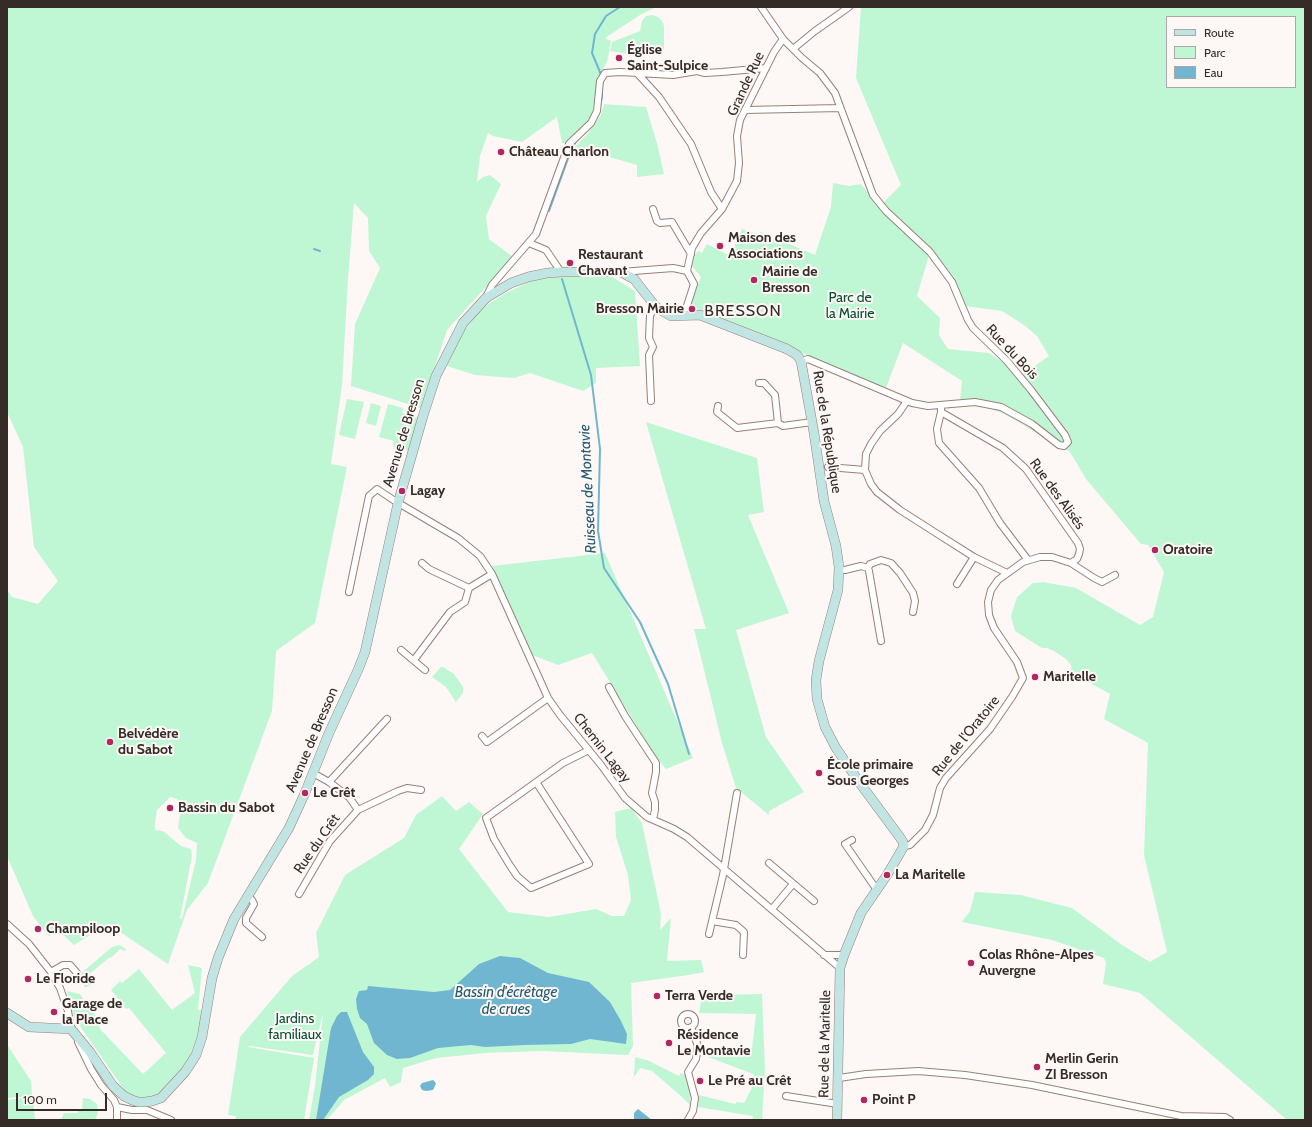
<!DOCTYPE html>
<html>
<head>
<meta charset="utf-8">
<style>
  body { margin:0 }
  #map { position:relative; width:1312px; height:1127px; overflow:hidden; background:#fdf7f5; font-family:Cabin,sans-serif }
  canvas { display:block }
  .frame { position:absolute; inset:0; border:8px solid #362c27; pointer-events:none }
  .legend { position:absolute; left:1166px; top:16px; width:130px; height:72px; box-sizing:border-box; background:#fdf7f5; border:1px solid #ada6a3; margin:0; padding:5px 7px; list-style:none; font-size:12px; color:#362c27 }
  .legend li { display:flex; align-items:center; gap:8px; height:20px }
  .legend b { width:20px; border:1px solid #ada6a3 }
  .scale { position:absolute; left:16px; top:1093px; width:91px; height:18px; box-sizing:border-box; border:2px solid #362c27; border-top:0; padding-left:5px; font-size:12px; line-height:14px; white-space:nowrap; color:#362c27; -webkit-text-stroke:3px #fdf7f5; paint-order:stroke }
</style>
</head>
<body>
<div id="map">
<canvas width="1312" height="1127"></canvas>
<div class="frame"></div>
<ul class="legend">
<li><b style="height:5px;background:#c0e5e2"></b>Route</li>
<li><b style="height:11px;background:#bff7d5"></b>Parc</li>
<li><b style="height:11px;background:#71b6d0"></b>Eau</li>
</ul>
<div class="scale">100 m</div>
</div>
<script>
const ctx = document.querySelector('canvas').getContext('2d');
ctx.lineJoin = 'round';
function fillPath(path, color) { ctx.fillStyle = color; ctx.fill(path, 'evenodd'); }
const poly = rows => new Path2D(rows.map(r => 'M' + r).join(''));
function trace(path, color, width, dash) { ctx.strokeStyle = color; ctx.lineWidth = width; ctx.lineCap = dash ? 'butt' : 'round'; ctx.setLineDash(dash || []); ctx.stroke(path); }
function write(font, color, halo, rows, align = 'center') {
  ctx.font = font + ' Cabin,sans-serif'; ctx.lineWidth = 4; ctx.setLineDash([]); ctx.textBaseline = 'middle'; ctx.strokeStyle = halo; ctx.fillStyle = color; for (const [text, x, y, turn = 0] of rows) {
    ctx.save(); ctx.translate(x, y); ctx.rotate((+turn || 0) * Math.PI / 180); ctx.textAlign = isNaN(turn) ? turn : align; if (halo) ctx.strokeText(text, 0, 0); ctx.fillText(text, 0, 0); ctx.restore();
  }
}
fillPath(poly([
  [7,7,656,7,640,15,605,38,611,41,607,62,604,67,596,93,590,125,568,143,562,143,557,117,522,142,493,136,488,133,480,156,477,182,483,177,490,175,501,184,486,216,489,239,513,257,447,330,421,408,351,386,355,324,380,268,369,251,368,218,354,203,348,279,342,385,331,464,347,467,315,623,276,651,272,711,208,883,187,910,168,964,108,924,74,945,60,932,48,936,33,916,7,856,7,590,12,597,38,604,58,581,34,547,23,447,7,412],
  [170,797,177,799,181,807,178,828,186,838,197,843,196,860,182,919,180,918,192,856,191,849,181,846,163,831,155,830,155,823,157,810],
  [861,7,1305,7,1305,1120,1287,1120,1140,993,1103,984,1106,963,1104,958,1052,940,962,922,970,911,975,892,1021,895,1072,908,1122,945,1150,962,1167,952,1144,855,1148,743,1104,719,1110,694,1072,673,1071,665,1066,659,1054,651,1047,648,1042,648,1015,631,1011,616,1017,597,1033,583,1043,582,1076,588,1140,625,1153,617,1164,572,1148,545,1141,544,1086,479,1070,452,1006,415,985,406,960,401,962,381,903,343,886,388,689,306,701,277,692,266,693,258,698,251,702,253,707,244,730,256,742,229,758,234,761,232,815,255,831,207,833,183,849,186,861,184,879,207,901,185,856,78],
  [1167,17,1295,17,1295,87,1167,87],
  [929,255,955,281,965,306,1002,311,1024,325,1037,336,1049,356,1022,375,989,353,948,349,939,335,940,318,917,296],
  [652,15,658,17,662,21,664,26,664,50,641,50,641,56,610,51,612,42,640,31,642,21,646,16],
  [604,104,646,107,657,143,664,174,637,177,637,165,575,147,589,132,601,115],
  [606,273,635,291,640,366,596,368,596,383,583,391,530,373,514,378,475,375,447,366,461,335,480,310,504,294,531,281,570,274],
  [347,399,364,402,355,439,339,435],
  [371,403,381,406,376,426,366,423],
  [388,404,403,408,402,413,418,418,409,451,393,447,394,441,379,437],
  [646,422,757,458,764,512,748,515,789,613,736,630,766,737,804,792,769,811,769,815,736,788,722,743,694,629,706,629],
  [605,553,693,758,666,769,654,754,592,653,558,665,532,655,492,566],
  [441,667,443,667,454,674,463,687,463,693,456,702,446,687,432,677],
  [442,796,456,811,469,802,483,814,459,849,508,912,549,917,596,909,612,916,624,916,631,900,628,875,616,837,615,812,631,808,642,823,661,914,660,930,671,918,667,961,701,960,704,972,688,975,631,983,633,1046,628,1055,542,1051,485,1053,436,1058,403,1068,401,1082,390,1087,385,1078,344,1100,327,1120,309,1120,315,1086,323,1013,313,1055,250,1046,248,1047,314,1058,304,1120,235,1120,236,1116,228,1115,240,1037,292,976,319,957,316,933,345,875,404,838,416,815],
  [119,945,126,949,125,951,120,949,111,958,110,957,87,976,92,984,85,988,80,974,112,947],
  [188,965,202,968,198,1010,204,1011,198,1033,187,1066,163,1093,151,1098,136,1098,125,1091,82,1029,74,1017,67,991,80,994,98,1019,100,1029,143,1074,166,1053,129,1008,126,1009,111,990,120,981,122,983,139,969,172,1010,195,993],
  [762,994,765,1070,762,1120,752,1120,753,1116,698,1107,699,1095,735,1104,737,1102,744,1103,754,1084,753,1074,703,1055,705,1047,738,1050,739,1048,752,1048,756,1014,699,1013,702,995],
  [8,1046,31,1081,32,1096,7,1098],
  [635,1057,647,1060,679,1076,681,1073,685,1075,690,1090,690,1105,682,1097,652,1071,640,1068,634,1077,633,1095],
  [33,1097,35,1120,7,1120,7,1100],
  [83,1098,90,1099,97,1104,98,1113,95,1120,61,1120,64,1113,78,1113,78,1110,82,1110]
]), '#bff7d5');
fillPath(poly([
  [500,956,520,958,548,973,589,982,610,1002,621,1021,627,1034,626,1044,590,1039,571,1044,525,1045,485,1047,471,1045,438,1048,410,1058,397,1059,387,1055,374,1043,367,1024,360,1018,357,1009,356,999,359,991,367,990,368,986,434,992,450,990,479,964],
  [341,1012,347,1012,363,1052,374,1067,374,1074,368,1080,339,1097,323,1120,316,1120,331,1028,337,1016],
  [433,1080,436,1083,435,1086,433,1090,426,1091,422,1090,420,1086,422,1083],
  [638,1109,652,1120,634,1120,634,1113]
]), '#71b6d0');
trace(poly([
  [601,76,600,72,592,53,595,34,606,16,620,7],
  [600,106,602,97,602,91],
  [549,211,570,153,576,141],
  [314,249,320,251],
  [562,279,591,375,600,449,598,531,604,568,640,622,668,684,689,754]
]), '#71b6d0', 2);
const street = poly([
  [761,7,783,39,802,58,820,73,835,93,873,195,886,211,930,252,952,282,968,320,973,328,1007,361,1031,390,1065,435,1068,442,1064,446,1059,445,1032,424,1001,407,975,402,928,406,912,403,808,359,801,361],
  [793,49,815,31,849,7],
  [637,73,659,97,691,144,711,192,722,209],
  [745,110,840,108],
  [653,209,657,221,660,223,672,222,691,254],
  [529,243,546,250,561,272],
  [621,272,673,268,687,271],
  [486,297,492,285,536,234,569,144,591,123,597,111,600,81,605,73,620,72,673,75,697,71,705,73,722,72,766,68],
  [684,315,694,284,687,271,692,248,701,233,722,209,737,181,739,163,737,136,740,120,774,52,783,39],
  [759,383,764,383,775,395,778,423],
  [651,401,649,355,653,347,649,338,650,315,656,307],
  [907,401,898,414,880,431,871,444,866,454,865,470,871,484,877,492,900,510,936,533,974,557,1007,573],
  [941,405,941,412,1003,448,1026,469,1078,543,1080,549,1079,554,1077,559,1071,563],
  [718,406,717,412,737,428,778,423,783,426,812,422],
  [941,412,937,429,939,443,979,488,1000,523,1028,560],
  [828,467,865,470],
  [422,563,429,569,469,588],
  [868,568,870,564,881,560,891,563,900,573,913,593,915,601,913,612],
  [839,570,845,570,861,566,868,568,869,571,881,641],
  [957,584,974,557],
  [349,592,369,496,377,489,395,501,458,538,480,556,492,574,548,698,560,715,601,765,625,798,647,817,674,829,687,837,840,968],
  [401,650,425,670],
  [414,660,450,612,465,602,469,588,492,574],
  [609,687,625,716,656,763,656,772,652,793,655,802,655,810,653,819],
  [482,736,487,742,548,698],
  [313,773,329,782,349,797,358,810,398,791,407,788,421,790],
  [329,782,387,719],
  [536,782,589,864,531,888,517,876,509,864,494,839,486,818,563,763,589,750],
  [852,840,845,844,877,890],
  [904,846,910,845,925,830,933,815,940,788,946,778,990,729,1012,697,1023,678,1017,662,994,628,989,615,988,602,991,590,998,580,1023,562,1040,557,1052,557,1071,563,1094,578,1102,582,1115,575],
  [769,863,814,901],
  [299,894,330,841,358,810],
  [248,896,252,900,254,904,246,918,246,923,262,937],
  [772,909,793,884],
  [712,921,736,925,744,932,743,955],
  [7,924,29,944,51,972,60,988,68,1011,71,1029],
  [709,934,723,875,737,793],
  [824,955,844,955],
  [51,972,63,965,70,965,77,973],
  '681 1021a7 7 0 1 1 14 0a7 7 0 1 1-14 0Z',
  [78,1042,91,1069,101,1085,114,1100,117,1107,117,1120],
  [839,1078,866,1074,918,1071,965,1075,1032,1085,1181,1116,1225,1117,1230,1120],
  [786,1096,838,1104],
  [117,1107,132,1110,147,1110,171,1120],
  [688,1120,693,1111,695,1098,688,1072,696,1059,698,1046,691,1027]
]);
const secondary = poly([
  [7,1013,29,1027,71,1029,90,1052,113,1086,124,1096,132,1100,138,1102,145,1102,152,1101,161,1098,185,1072,196,1055,202,1037,212,978,218,958,234,919,289,828,305,793,329,733,358,670,365,652,398,503,423,416,436,376,463,323,486,298,511,283,528,277,547,273,561,272,621,272,634,279,656,307,664,312,671,316,700,315,787,349,797,355,801,361,814,433,824,501,836,546,839,567,838,590,819,661,816,680,817,699,825,727,836,748,859,782,899,836,903,842,904,846,887,875,861,913,844,955,840,968,837,1120]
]);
trace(street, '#998076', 8);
trace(secondary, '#998076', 10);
trace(street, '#fff', 6);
trace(secondary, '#c0e5e2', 9);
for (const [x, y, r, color] of [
  [619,58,4,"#b32761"],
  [501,152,4,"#b32761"],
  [720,246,4,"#b32761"],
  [570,263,4,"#b32761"],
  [754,280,4,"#b32761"],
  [692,309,4,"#b32761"],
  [402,491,4,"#b32761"],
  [1155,550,4,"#b32761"],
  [1035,677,4,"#b32761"],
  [110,742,4,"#b32761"],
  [819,773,4,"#b32761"],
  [305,793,4,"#b32761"],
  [170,808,4,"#b32761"],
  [887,875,4,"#b32761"],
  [38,929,4,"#b32761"],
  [971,963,4,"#b32761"],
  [28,979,4,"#b32761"],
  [657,996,4,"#b32761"],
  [54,1012,4,"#b32761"],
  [669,1043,4,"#b32761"],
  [1037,1067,4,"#b32761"],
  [700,1081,4,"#b32761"],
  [864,1100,4,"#b32761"]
]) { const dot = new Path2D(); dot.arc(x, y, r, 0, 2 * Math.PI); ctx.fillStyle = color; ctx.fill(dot); trace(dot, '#fdf7f5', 1.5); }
write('bold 14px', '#362c27', '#fdf7f5', [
  ["Église",627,50],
  ["Saint-Sulpice",627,66],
  ["Château Charlon",509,152],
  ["Maison des",728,238],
  ["Associations",728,254],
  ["Restaurant",578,255],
  ["Chavant",578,271],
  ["Mairie de",762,272],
  ["Bresson",762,288],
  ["Bresson Mairie",684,309,"right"],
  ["Lagay",410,491],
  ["Oratoire",1163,550],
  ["Maritelle",1043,677],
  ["Belvédère",118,734],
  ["du Sabot",118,750],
  ["École primaire",827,765],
  ["Sous Georges",827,781],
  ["Le Crêt",313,793],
  ["Bassin du Sabot",178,808],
  ["La Maritelle",895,875],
  ["Champiloop",46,929],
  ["Colas Rhône-Alpes",979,955],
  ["Auvergne",979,971],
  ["Le Floride",36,979],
  ["Terra Verde",665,996],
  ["Garage de",62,1004],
  ["la Place",62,1020],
  ["Résidence",677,1035],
  ["Le Montavie",677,1051],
  ["Merlin Gerin",1045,1059],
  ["ZI Bresson",1045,1075],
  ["Le Pré au Crêt",708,1081],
  ["Point P",872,1100]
], 'left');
write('14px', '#362c27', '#fdf7f5', [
  ["Grande Rue",746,84,-65],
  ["Rue du Bois",1012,352,47],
  ["Rue de la République",827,432,81],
  ["Avenue de Bresson",404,433,-73],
  ["Rue des Alisés",1057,494,54],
  ["Rue de l'Oratoire",966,736,-51],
  ["Avenue de Bresson",312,740,-67],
  ["Chemin Lagay",602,748,52],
  ["Rue du Crêt",317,844,-55],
  ["Rue de la Maritelle",825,1044,-89]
]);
write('14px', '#034f2f', '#fdf7f5', [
  ["Parc de",850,298],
  ["la Mairie",850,314],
  ["Jardins",295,1019],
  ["familiaux",295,1035]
]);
write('italic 15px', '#245b6f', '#fdf7f5', [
  ["Ruisseau de Montavie",588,489,-93],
  ["Bassin d'écrêtage",506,993],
  ["de crues",506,1010]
]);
ctx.letterSpacing = '1px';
write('16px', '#362c27', '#fdf7f5', [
  ["BRESSON",743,311]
]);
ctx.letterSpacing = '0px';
</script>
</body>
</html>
